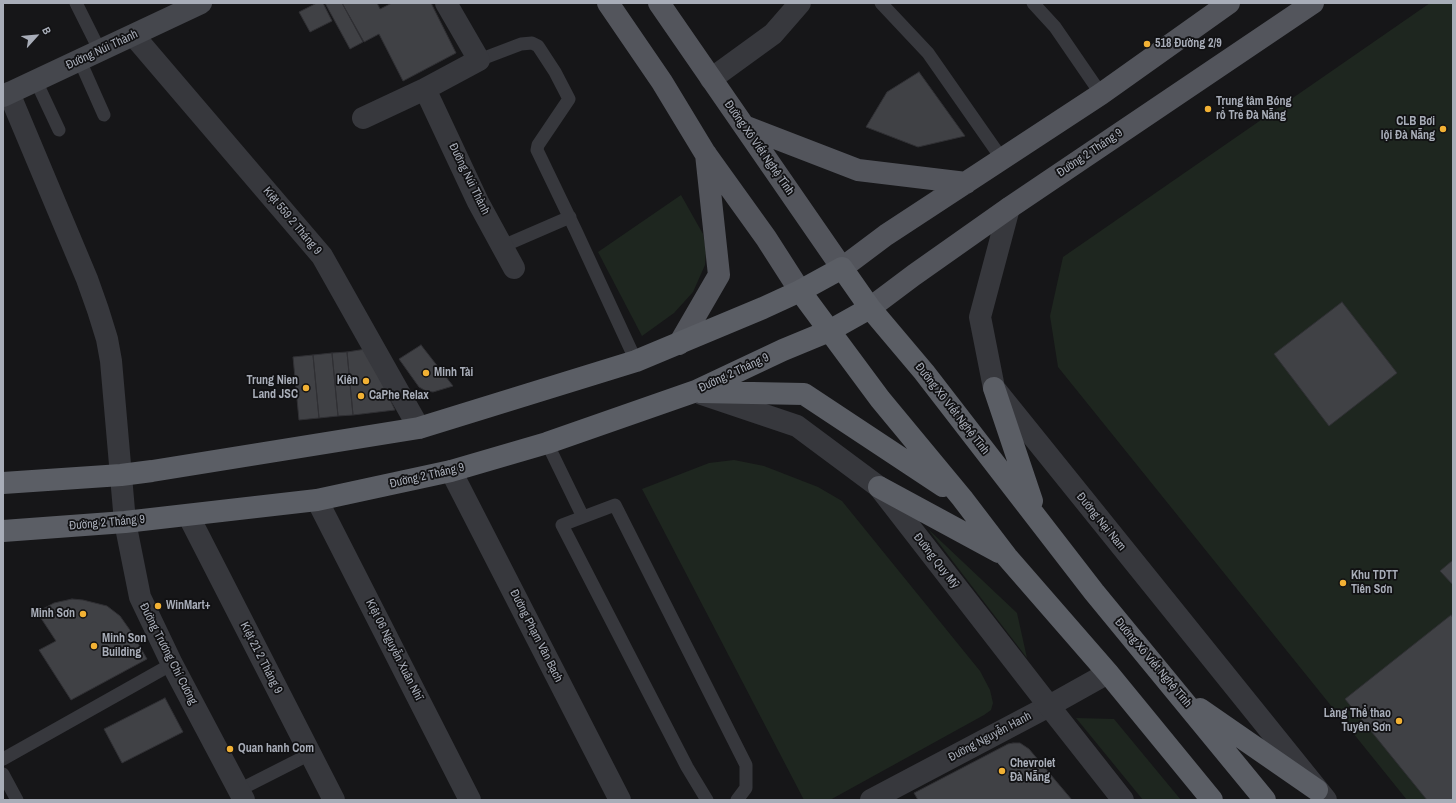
<!DOCTYPE html>
<html>
<head>
<meta charset="utf-8">
<style>
  body { margin:0 }
  #map { position:relative; width:1456px; height:803px; overflow:hidden; background:#161618; font-family:"Archivo Narrow",sans-serif }
  canvas { display:block }
  .frame { position:absolute; inset:0; border:4px solid #a8adb8; pointer-events:none }
  .north { position:absolute; left:16px; top:16px; width:40px; height:40px; -webkit-text-stroke:3px #111113; paint-order:stroke; rotate:63deg; font-size:11px; font-weight:700; line-height:16px; text-align:center; color:#a8adb8 }
  .north::after { content:''; display:block; margin:auto; width:14px; height:18px; background:#a8adb8; clip-path:polygon(50% 0,100% 100%,50% 72%,0 100%) }
</style>
</head>
<body>
<div id="map">
<canvas width="1456" height="803"></canvas>
<div class="frame"></div>
<div class="north">B</div>
</div>
<script>
const ctx = document.querySelector('canvas').getContext('2d');
ctx.lineJoin = 'round';
function fillPath(path, color) { ctx.fillStyle = color; ctx.fill(path, 'evenodd'); }
const poly = rows => new Path2D(rows.map(r => 'M' + r).join(''));
function trace(path, color, width, dash) { ctx.strokeStyle = color; ctx.lineWidth = width; ctx.lineCap = dash ? 'butt' : 'round'; ctx.setLineDash(dash || []); ctx.stroke(path); }
function write(font, color, halo, rows, align = 'center') {
  ctx.font = font + ' "Archivo Narrow",sans-serif'; ctx.lineWidth = 3.5; ctx.setLineDash([]); ctx.textBaseline = 'middle'; ctx.strokeStyle = halo; ctx.fillStyle = color; for (const [text, x, y, turn = 0] of rows) {
    ctx.save(); ctx.translate(x, y); ctx.rotate((+turn || 0) * Math.PI / 180); ctx.textAlign = isNaN(turn) ? turn : align; if (halo) ctx.strokeText(text, 0, 0); ctx.fillText(text, 0, 0); ctx.restore();
  }
}
fillPath(poly([
  [1430,3,1453,3,1453,800,1407,800,1058,367,1050,316,1063,257],
  [681,195,703,234,706,250,705,265,693,292,674,313,642,336,598,252],
  [734,460,764,466,818,487,842,501,980,671,990,690,993,703,991,710,984,715,830,800,804,800,642,489,709,463],
  [928,529,1017,613,1027,658],
  [1076,718,1114,719,1181,800,1143,800]
]), '#1e261f');
const building = poly([
  [317,3,323,3,332,21,310,32,299,12,317,3],
  [325,3,342,3,363,42,350,49,325,3],
  [342,3,377,3,380,9,392,3,431,3,456,53,403,81,379,34,364,42,342,3],
  [919,72,965,136,918,147,866,127,887,92,919,72],
  [1342,302,1397,373,1329,426,1274,354,1342,302],
  [421,345,453,386,433,392,426,391,419,387,399,359,421,345],
  [366,349,395,410,353,415,347,352,366,349],
  [347,352,353,415,338,416,332,353,347,352],
  [332,353,338,416,319,418,313,355,332,353],
  [313,355,319,418,299,420,293,357,313,355],
  [1453,560,1453,585,1440,571,1453,560],
  [72,599,83,600,107,606,120,616,132,633,147,659,71,700,39,650,56,641,37,612,54,603,72,599],
  [1451,615,1453,618,1453,800,1427,800,1345,699,1451,615],
  [165,698,183,732,122,763,104,729,165,698],
  [1013,743,1020,743,1029,749,1072,800,918,800,914,793,1008,744,1013,743]
]);
fillPath(building, '#404145');
trace(building, '#303034', 1);
trace(poly([
  [76,3,100,51],
  [881,3,928,53,1002,159],
  [1033,3,1055,27,1101,94],
  [479,60,521,44,532,43,538,46,555,72,569,99,538,145,537,150,576,231,636,361],
  [80,61,104,115],
  [36,81,59,130],
  [503,246,570,217],
  [547,443,583,517],
  [3,759,172,664],
  [3,774,17,800],
  [239,790,310,754],
  [707,800,687,767,562,525,615,505,746,765,746,788,737,800]
]), '#37383d', 13);
trace(poly([
  [134,36,322,256,419,428],
  [711,79,773,34,800,3],
  [425,89,478,202,514,268],
  [9,93,87,279,98,310,107,339,111,361,125,522,140,597,172,664,244,800],
  [363,118,425,89,479,60,446,3],
  [451,471,620,800],
  [317,500,470,800],
  [188,515,334,800],
  [871,800,1049,706]
]), '#37383d', 22);
trace(poly([
  [1009,208,980,317,994,388,1326,800],
  [702,394,797,426,879,487,1049,706,1123,800],
  [1049,706,1108,673]
]), '#37383d', 22);
trace(poly([
  [3,96,201,3]
]), '#45474d', 22);
trace(poly([
  [608,3,662,82,705,153,766,238,800,291],
  [659,3,842,268,886,235,1101,94,1229,3],
  [744,126,858,170,966,183],
  [870,308,914,275,1009,208,1313,3],
  [679,344,719,275,706,154]
]), '#53555c', 22);
trace(poly([
  [800,291,880,399,962,498,1007,557,1108,673,1212,800],
  [994,388,1032,501],
  [701,392,804,394,943,486],
  [3,483,121,475,152,471,419,428,636,361,763,308,800,291,842,268,870,308,924,372,1094,592,1265,800],
  [879,487,999,552],
  [3,531,125,522,317,500,451,471,547,443,696,391,783,350,829,331,870,308],
  [1200,709,1317,790]
]), '#5b5e65', 22);
for (const [x, y, r, color] of [
  [1147,44,4,"#f2b134"],
  [1208,109,4,"#f2b134"],
  [1443,129,4,"#f2b134"],
  [426,373,4,"#f2b134"],
  [366,381,4,"#f2b134"],
  [306,388,4,"#f2b134"],
  [361,396,4,"#f2b134"],
  [1343,583,4,"#f2b134"],
  [158,606,4,"#f2b134"],
  [83,614,4,"#f2b134"],
  [94,646,4,"#f2b134"],
  [1399,721,4,"#f2b134"],
  [230,749,4,"#f2b134"],
  [1002,771,4,"#f2b134"]
]) { const dot = new Path2D(); dot.arc(x, y, r, 0, 2 * Math.PI); ctx.fillStyle = color; ctx.fill(dot); trace(dot, '#111113', 1.5); }
write('bold 12px', '#a8adb8', '#111113', [
  ["518 Đường 2/9",1155,44],
  ["Trung tâm Bóng",1216,102],
  ["rổ Trẻ Đà Nẵng",1216,116],
  ["CLB Bơi",1435,122,"right"],
  ["lội Đà Nẵng",1435,136,"right"],
  ["Minh Tài",434,373],
  ["Trung Nien",298,381,"right"],
  ["Land JSC",298,395,"right"],
  ["Kiên",358,381,"right"],
  ["CaPhe Relax",369,396],
  ["Khu TDTT",1351,576],
  ["Tiên Sơn",1351,590],
  ["WinMart+",166,606],
  ["Minh Sơn",75,614,"right"],
  ["Minh Son",102,639],
  ["Building",102,653],
  ["Làng Thể thao",1391,714,"right"],
  ["Tuyên Sơn",1391,728,"right"],
  ["Quan hanh Com",238,749],
  ["Chevrolet",1010,764],
  ["Đà Nẵng",1010,778]
], 'left');
write('12px', '#a8adb8', '#111113', [
  ["Đường Núi Thành",102,50,-25],
  ["Đường Xô Viết Nghệ Tĩnh",759,148,55],
  ["Đường 2 Tháng 9",1090,153,-34],
  ["Đường Núi Thành",469,179,64],
  ["Kiệt 559 2 Tháng 9",292,221,50],
  ["Đường 2 Tháng 9",734,373,-25],
  ["Đường Xô Viết Nghệ Tĩnh",952,409,52],
  ["Đường 2 Tháng 9",427,476,-13],
  ["Đường Nại Nam",1101,522,51],
  ["Đường 2 Tháng 9",107,523,-5],
  ["Đường Quy Mỹ",936,561,52],
  ["Đường Phạm Văn Bạch",536,636,63],
  ["Kiệt 06 Nguyễn Xuân Nhĩ",394,650,63],
  ["Đường Trương Chí Cương",168,654,63],
  ["Kiệt 21 2 Tháng 9",261,658,63],
  ["Đường Xô Viết Nghệ Tĩnh",1153,663,50],
  ["Đường Nguyễn Hanh",990,737,-28]
]);
</script>
</body>
</html>
